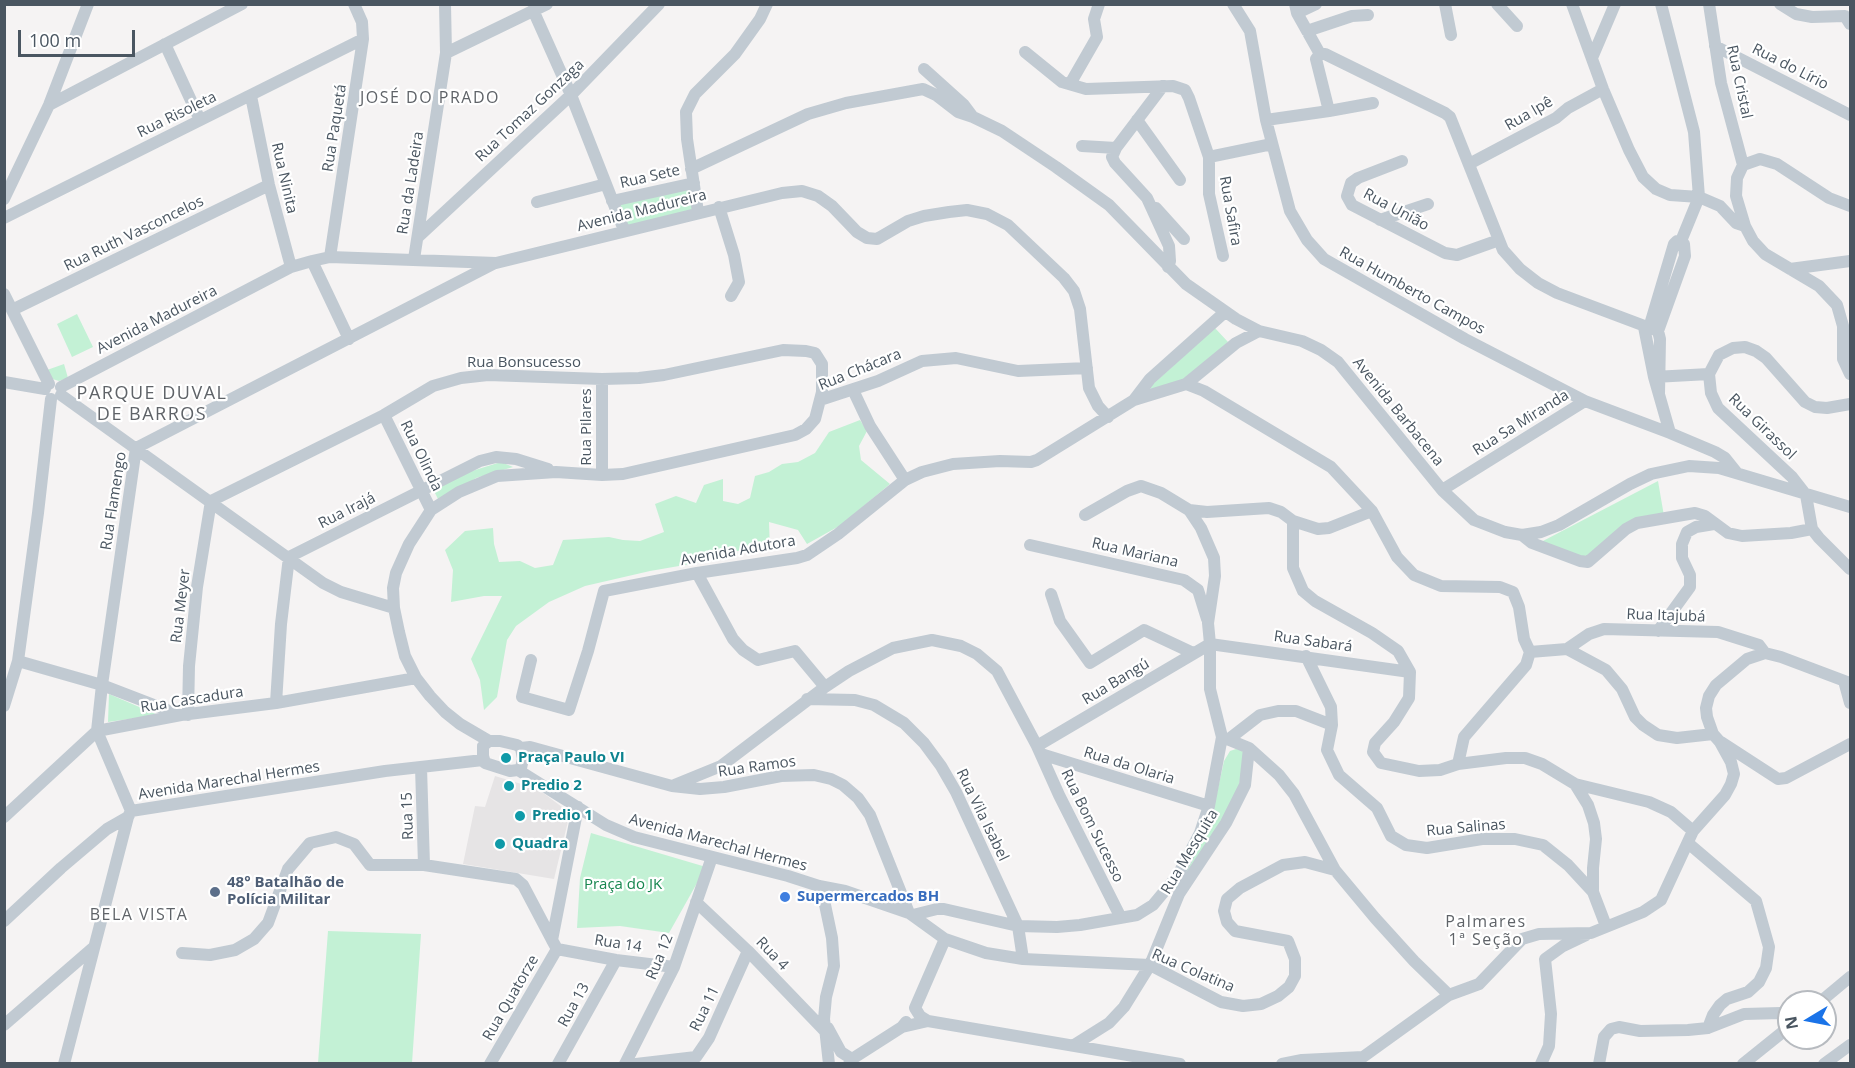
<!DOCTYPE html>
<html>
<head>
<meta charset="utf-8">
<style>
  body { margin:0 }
  #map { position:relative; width:1855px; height:1068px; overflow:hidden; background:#f5f3f3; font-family:"Open Sans",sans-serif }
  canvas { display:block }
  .frame { position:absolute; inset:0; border:6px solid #4a5661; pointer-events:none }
  .north { position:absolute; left:1777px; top:990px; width:60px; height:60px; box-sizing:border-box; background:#fff; border:2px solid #b7bbc0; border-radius:50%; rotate:260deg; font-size:16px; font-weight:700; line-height:24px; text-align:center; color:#4a5661 }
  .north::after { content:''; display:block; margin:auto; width:21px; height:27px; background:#1a73e8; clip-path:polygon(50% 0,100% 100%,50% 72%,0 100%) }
  .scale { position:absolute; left:18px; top:30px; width:117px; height:27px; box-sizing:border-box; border:3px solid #4a5661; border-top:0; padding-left:8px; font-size:18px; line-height:21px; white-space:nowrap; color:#4a5661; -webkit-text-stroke:4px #fff; paint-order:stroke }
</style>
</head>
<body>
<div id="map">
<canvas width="1855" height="1068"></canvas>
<div class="frame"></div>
<div class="north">N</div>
<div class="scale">100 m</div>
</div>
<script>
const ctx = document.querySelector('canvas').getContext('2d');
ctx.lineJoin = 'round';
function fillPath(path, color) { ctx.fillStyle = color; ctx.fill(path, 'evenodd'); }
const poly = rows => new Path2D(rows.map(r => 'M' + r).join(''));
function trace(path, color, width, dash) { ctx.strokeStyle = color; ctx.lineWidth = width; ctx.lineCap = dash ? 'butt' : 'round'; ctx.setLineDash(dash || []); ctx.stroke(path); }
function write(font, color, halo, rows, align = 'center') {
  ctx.font = font + ' "Open Sans",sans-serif'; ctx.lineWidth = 4.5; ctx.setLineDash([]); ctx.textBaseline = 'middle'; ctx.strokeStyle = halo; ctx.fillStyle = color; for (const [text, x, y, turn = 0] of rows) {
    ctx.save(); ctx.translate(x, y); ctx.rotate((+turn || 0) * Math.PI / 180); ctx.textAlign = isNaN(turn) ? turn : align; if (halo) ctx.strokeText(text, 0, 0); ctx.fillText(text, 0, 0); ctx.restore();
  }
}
fillPath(poly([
  [495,776,538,789,570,813,554,879,463,864,475,806,485,807]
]), '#e6e4e5');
fillPath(poly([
  [692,185,696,211,624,228,614,202],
  [77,314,93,347,72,357,57,324],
  [1215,328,1228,342,1185,381,1149,392,1152,385],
  [64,364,68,378,59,381,49,378,47,370],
  [860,420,867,431,859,446,861,460,890,484,841,525,807,544,798,530,769,522,770,551,734,551,708,561,650,571,585,586,549,602,516,626,507,640,497,697,484,710,480,680,471,659,502,596,484,596,451,602,453,570,445,550,465,531,493,528,494,544,499,562,520,561,535,568,553,565,563,540,609,537,623,540,640,541,664,532,655,504,676,496,696,503,704,485,723,479,723,501,738,504,750,498,755,476,769,472,782,464,798,462,815,453,829,432],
  [501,462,513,467,476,478,440,503,432,487,459,475],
  [1658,481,1664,516,1639,520,1588,561,1541,542],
  [109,694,158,715,108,722],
  [1236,749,1242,750,1244,755,1237,798,1178,889,1172,886,1204,840,1210,825,1224,761,1230,751],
  [591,833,706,867,669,933,620,926,577,928,580,878],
  [328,931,421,934,412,1063,318,1063]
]), '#c3f1d5');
trace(poly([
  [1233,4,1250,31,1266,120,1290,211,1307,240,1324,259,1465,339,1585,401,1670,433,1715,452,1725,458,1737,473],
  [1295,4,1297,13,1320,54],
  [1445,4,1451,35],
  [1497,4,1517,26],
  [1572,4,1603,89,1629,150,1643,177,1656,189,1670,195,1699,197,1720,206,1736,223,1745,226],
  [1709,4,1721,83,1743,165],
  [1780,4,1796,14,1812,17,1845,16,1850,24],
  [533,10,571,95,624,230],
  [1297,13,1316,4],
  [1307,31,1352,16,1368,15],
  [165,44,200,120],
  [1715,46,1850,115],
  [1025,52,1062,82,1086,89,1173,86,1185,90,1189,98,1209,157,1209,194,1223,256],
  [446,53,547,4],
  [1592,58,1615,4],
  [924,69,964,105,973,117],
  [1070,84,1097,37,1094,19,1099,4],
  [1163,86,1116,148,1112,157,1115,163,1147,198,1169,246,1170,261,1168,267],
  [251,96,269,185,291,267],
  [49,105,242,4],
  [1329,111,1373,103],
  [1137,120,1180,180],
  [1266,120,1329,111,1316,59,1320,54,1325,54,1445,113,1450,117,1503,250,1520,269,1538,283,1557,293,1658,331,1660,339,1659,394],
  [1082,146,1116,148],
  [1209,157,1272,144],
  [1402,161,1358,178,1351,183,1347,196,1352,205,1445,253,1457,255,1499,240],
  [1469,164,1556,118,1568,108,1603,89],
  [691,169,808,114,846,103,923,89,936,95,958,112,973,117,1002,131,1056,167,1109,205,1186,284,1236,319,1259,331,1302,341,1321,350,1338,362,1442,490,1474,520,1505,532,1522,535,1541,532,1559,525,1630,484,1651,474,1689,466,1719,468,1850,507],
  [4,199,49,105,88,4],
  [612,201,694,183],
  [537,202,606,184],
  [1850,206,1829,198,1777,164,1760,159,1743,165,1737,178,1736,196,1745,226,1753,241,1765,254,1819,286,1837,305,1843,326,1843,359,1850,374],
  [719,207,734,255,739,282,731,296],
  [1156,208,1184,239],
  [698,212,687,139,686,112,695,94,735,54,760,19,767,4],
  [4,218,363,39],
  [1380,220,1428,204],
  [419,236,571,95,659,4],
  [330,257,363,39,362,22,354,4],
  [414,259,446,53,445,4],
  [312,261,349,339],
  [1790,269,1850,261],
  [4,294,49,384],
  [12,310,269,185],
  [1644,327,1654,377,1670,433],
  [1649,328,1674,244,1677,241,1681,241,1699,197,1694,132,1661,4],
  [1658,331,1685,256,1684,244,1681,241],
  [1654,377,1709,374],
  [602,379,602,475],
  [4,382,45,389],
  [1186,384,1204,391,1331,467,1372,511,1397,557,1414,575,1441,586,1500,587,1513,592,1519,607,1524,639,1530,652,1526,665,1464,737,1458,764],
  [61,387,291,267,312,261,330,257,496,263,782,193,802,191,818,196,832,206,857,232,867,238,877,239,908,221,924,216,949,212,967,210,987,214,1008,225,1064,278,1074,291,1080,309,1089,388,1098,406,1108,417],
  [853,390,870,426,905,480],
  [61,395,323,583,341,592,394,608],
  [820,400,878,381,922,361,956,358,1018,371,1087,368],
  [1134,400,1150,379,1225,312],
  [1850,404,1827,408,1815,407,1805,402,1766,358,1756,351,1745,347,1733,348,1719,355,1709,374,1711,393,1718,408,1792,477,1806,495,1812,529,1819,538,1850,569],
  [384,415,431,510],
  [1442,490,1585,401],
  [1085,515,1127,491,1141,486,1161,493,1189,510,1207,512,1269,508,1281,512,1293,521,1318,529,1329,528,1372,511],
  [1293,521,1293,568,1303,591,1315,601,1372,633,1398,651,1410,672,1409,698,1394,722,1375,743,1373,752,1381,763,1419,771,1440,770,1458,764,1506,758,1525,758,1542,764,1575,784,1649,802,1671,812,1693,831],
  [1522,535,1532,543,1580,561,1588,562,1626,529,1637,523,1683,515,1695,513,1705,516,1728,533,1742,536,1791,533,1812,529],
  [1030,545,1184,580,1198,590,1207,619],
  [697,573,733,639,743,650,758,660,795,651,825,687],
  [1051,594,1060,621,1090,663,1144,630,1193,653],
  [1658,631,1690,587,1690,575,1682,558,1682,544,1687,532,1696,527,1714,524],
  [1210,644,1410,672],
  [1567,649,1589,634,1604,629,1718,632,1759,645,1765,653],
  [1530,652,1567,649,1606,670,1622,689,1635,717,1643,725,1658,735,1677,738,1713,734],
  [1306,656,1331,707,1332,725,1327,750,1339,775,1377,808,1391,836,1406,845,1427,848,1482,839,1515,839,1543,845,1568,865,1593,892,1606,926],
  [531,660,522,697,569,710,588,651,604,591,697,573,797,558,807,555,838,534,905,480,922,472,953,464,1000,461,1031,462,1037,460,1134,400,1186,384,1236,343,1259,331],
  [18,661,102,685,180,715],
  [1844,681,1850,703],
  [807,699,855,700,874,705,904,723,924,743,941,766,956,792,1018,926,1023,959],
  [276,703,281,624,289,557,480,461,496,457,516,459,548,469],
  [4,706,18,661,38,513,51,399],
  [188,715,189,666,197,587,211,501,384,415,433,386,461,378,488,375,602,379,639,378,664,375,783,350,806,351,815,353,822,364,822,392,815,419,806,429,795,435,623,474,602,475,556,472,497,476,459,492,431,510,409,544,396,573,393,588,394,608,399,632,405,656,416,678,430,696,445,712,460,724,489,741],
  [1222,737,1249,748,1279,775,1294,794,1335,870,1375,918,1414,961,1449,995],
  [1229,739,1260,715,1278,711,1296,711,1332,725],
  [489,741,500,741,517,745,521,748,523,759,521,768,518,770,510,771,485,763,483,756,483,746,489,741],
  [1721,742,1778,779,1786,778,1850,744],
  [1037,746,1210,644],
  [521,748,530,747,672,786,700,789,724,787,781,776,814,775,831,779,843,785,858,798,870,815,909,913],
  [1041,754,1209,806],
  [421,767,424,865],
  [518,770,606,825,634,837,788,876,819,886,845,891,909,913,945,939,986,953,1023,959,1150,965,1221,1002,1243,1006,1261,1004,1278,996,1289,987,1295,976,1295,959,1288,941,1235,931,1227,922,1224,911,1227,899,1240,888,1283,865,1305,862,1335,870],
  [1575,784,1588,805,1594,823,1596,839,1593,868,1593,892],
  [672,786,721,766,825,687,849,671,893,648,932,640,961,646,977,654,997,671,1037,746,1059,795,1121,918],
  [131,811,97,731,102,685,136,448,495,263],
  [131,811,385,771,483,760],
  [4,817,97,731,181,715,276,703,416,678],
  [1688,843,1756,901,1769,947,1766,968,1759,982,1748,992,1727,999,1720,1005,1713,1015,1708,1028],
  [819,886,824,900,832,938,834,966,826,997,824,1019,829,1064],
  [696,902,748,951,824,1030],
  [913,915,937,909,944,909,1018,926,1057,927,1080,925,1137,915,1153,905,1178,875,1200,833,1209,806,1222,737,1210,689,1210,644,1208,623,1215,576,1214,558,1201,528,1189,510],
  [4,921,61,868,107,829,128,817],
  [557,949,616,960,674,967],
  [182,953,210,955,235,950,254,939,268,923,288,869,310,843,336,837,354,844,370,865,424,865,516,879,523,885,552,940],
  [1820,1002,1850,977],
  [928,1021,920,1016,915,1008,945,939],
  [4,1025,94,947],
  [902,1027,928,1021,1180,1064],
  [828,1028,841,1052,852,1059],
  [1074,1045,1109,1023,1124,1007,1150,965,1179,894,1226,823,1245,785,1249,748],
  [64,1064,128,817,131,811],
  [490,1064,557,949,552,940,578,807],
  [558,1064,616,960],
  [625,1064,674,967,712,857],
  [636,1064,696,1057,709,1038,748,951],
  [849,1064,852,1059,902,1027,906,1022],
  [1282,1064,1302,1060,1363,1057,1449,995,1479,984,1522,939,1539,934,1591,933,1643,912,1661,900,1693,831,1725,795,1731,784,1734,774,1731,762,1720,742,1713,734,1707,717,1706,708,1709,696,1716,685,1747,659,1765,653,1781,657,1850,683],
  [1541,1064,1549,1046,1551,1014,1545,959,1563,946,1586,935],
  [1599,1064,1604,1037,1611,1029,1619,1027,1640,1031,1688,1030,1708,1028,1744,1014,1781,1013,1789,1015],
  [1743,1064,1789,1027],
  [1824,1064,1850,1045]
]), '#c1cad2', 12);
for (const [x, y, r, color] of [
  [506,758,6,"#0f9aa8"],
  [509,786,6,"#0f9aa8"],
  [520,816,6,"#0f9aa8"],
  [500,844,6,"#0f9aa8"],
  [215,892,6,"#5c6f8a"],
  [785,897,6,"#3f7fe0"]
]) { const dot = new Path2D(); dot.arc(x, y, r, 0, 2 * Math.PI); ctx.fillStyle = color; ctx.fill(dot); trace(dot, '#fff', 2); }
write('15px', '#4a5661', '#fff', [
  ["Rua do Lírio",1790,67,27],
  ["Rua Cristal",1739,82,78],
  ["Rua Tomaz Gonzaga",530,111,-43],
  ["Rua Ipê",1529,114,-30],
  ["Rua Risoleta",177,115,-26],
  ["Rua Paquetá",335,128,-81],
  ["Rua Sete",650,177,-13],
  ["Rua Ninita",284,178,77],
  ["Rua da Ladeira",411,183,-81],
  ["Rua União",1396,210,28],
  ["Avenida Madureira",642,211,-14],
  ["Rua Safira",1230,211,80],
  ["Rua Ruth Vasconcelos",134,234,-26],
  ["Rua Humberto Campos",1412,291,29],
  ["Avenida Madureira",157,320,-27],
  ["Rua Bonsucesso",524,363],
  ["Rua Chácara",860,370,-22],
  ["Avenida Barbacena",1398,412,51],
  ["Rua Sa Miranda",1521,423,-32],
  ["Rua Pilares",587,427,-90],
  ["Rua Girassol",1762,427,44],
  ["Rua Olinda",421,456,64],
  ["Rua Flamengo",114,501,-81],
  ["Rua Irajá",347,511,-27],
  ["Avenida Adutora",738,551,-10],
  ["Rua Mariana",1135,553,13],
  ["Rua Meyer",181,606,-83],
  ["Rua Itajubá",1666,616,2],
  ["Rua Sabará",1313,642,8],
  ["Rua Bangú",1116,682,-31],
  ["Rua Cascadura",192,700,-9],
  ["Rua da Olaria",1129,766,17],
  ["Rua Ramos",757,767,-8],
  ["Avenida Marechal Hermes",229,781,-9],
  ["Rua Vila Isabel",982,815,64],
  ["Rua 15",408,816,-92],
  ["Rua Bom Sucesso",1092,826,64],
  ["Rua Salinas",1466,828,-5],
  ["Avenida Marechal Hermes",718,843,15],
  ["Rua Mesquita",1190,852,-59],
  ["Rua 14",618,944,9],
  ["Rua 4",772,954,46],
  ["Rua 12",660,957,-68],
  ["Rua Colatina",1193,971,23],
  ["Rua Quatorze",511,998,-60],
  ["Rua 13",574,1005,-61],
  ["Rua 11",705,1009,-64]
]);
write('bold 15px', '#0d838f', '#fff', [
  ["Praça Paulo VI",518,758],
  ["Predio 2",521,786],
  ["Predio 1",532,816],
  ["Quadra",512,844]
], 'left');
write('bold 15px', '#4e5e75', '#fff', [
  ["48° Batalhão de",227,883],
  ["Polícia Militar",227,900]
], 'left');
write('15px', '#17864f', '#fff', [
  ["Praça do JK",623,885]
]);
write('bold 15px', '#366cbe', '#fff', [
  ["Supermercados BH",797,897]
], 'left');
ctx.letterSpacing = '1.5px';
write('16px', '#5f6368', '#fff', [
  ["JOSÉ DO PRADO",430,98],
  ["BELA VISTA",139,915],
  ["Palmares",1486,922],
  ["1ª Seção",1486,940]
]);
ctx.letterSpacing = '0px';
ctx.letterSpacing = '1.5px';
write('18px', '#5f6368', '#fff', [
  ["PARQUE DUVAL",152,394],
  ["DE BARROS",152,415]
]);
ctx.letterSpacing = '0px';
</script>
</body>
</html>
